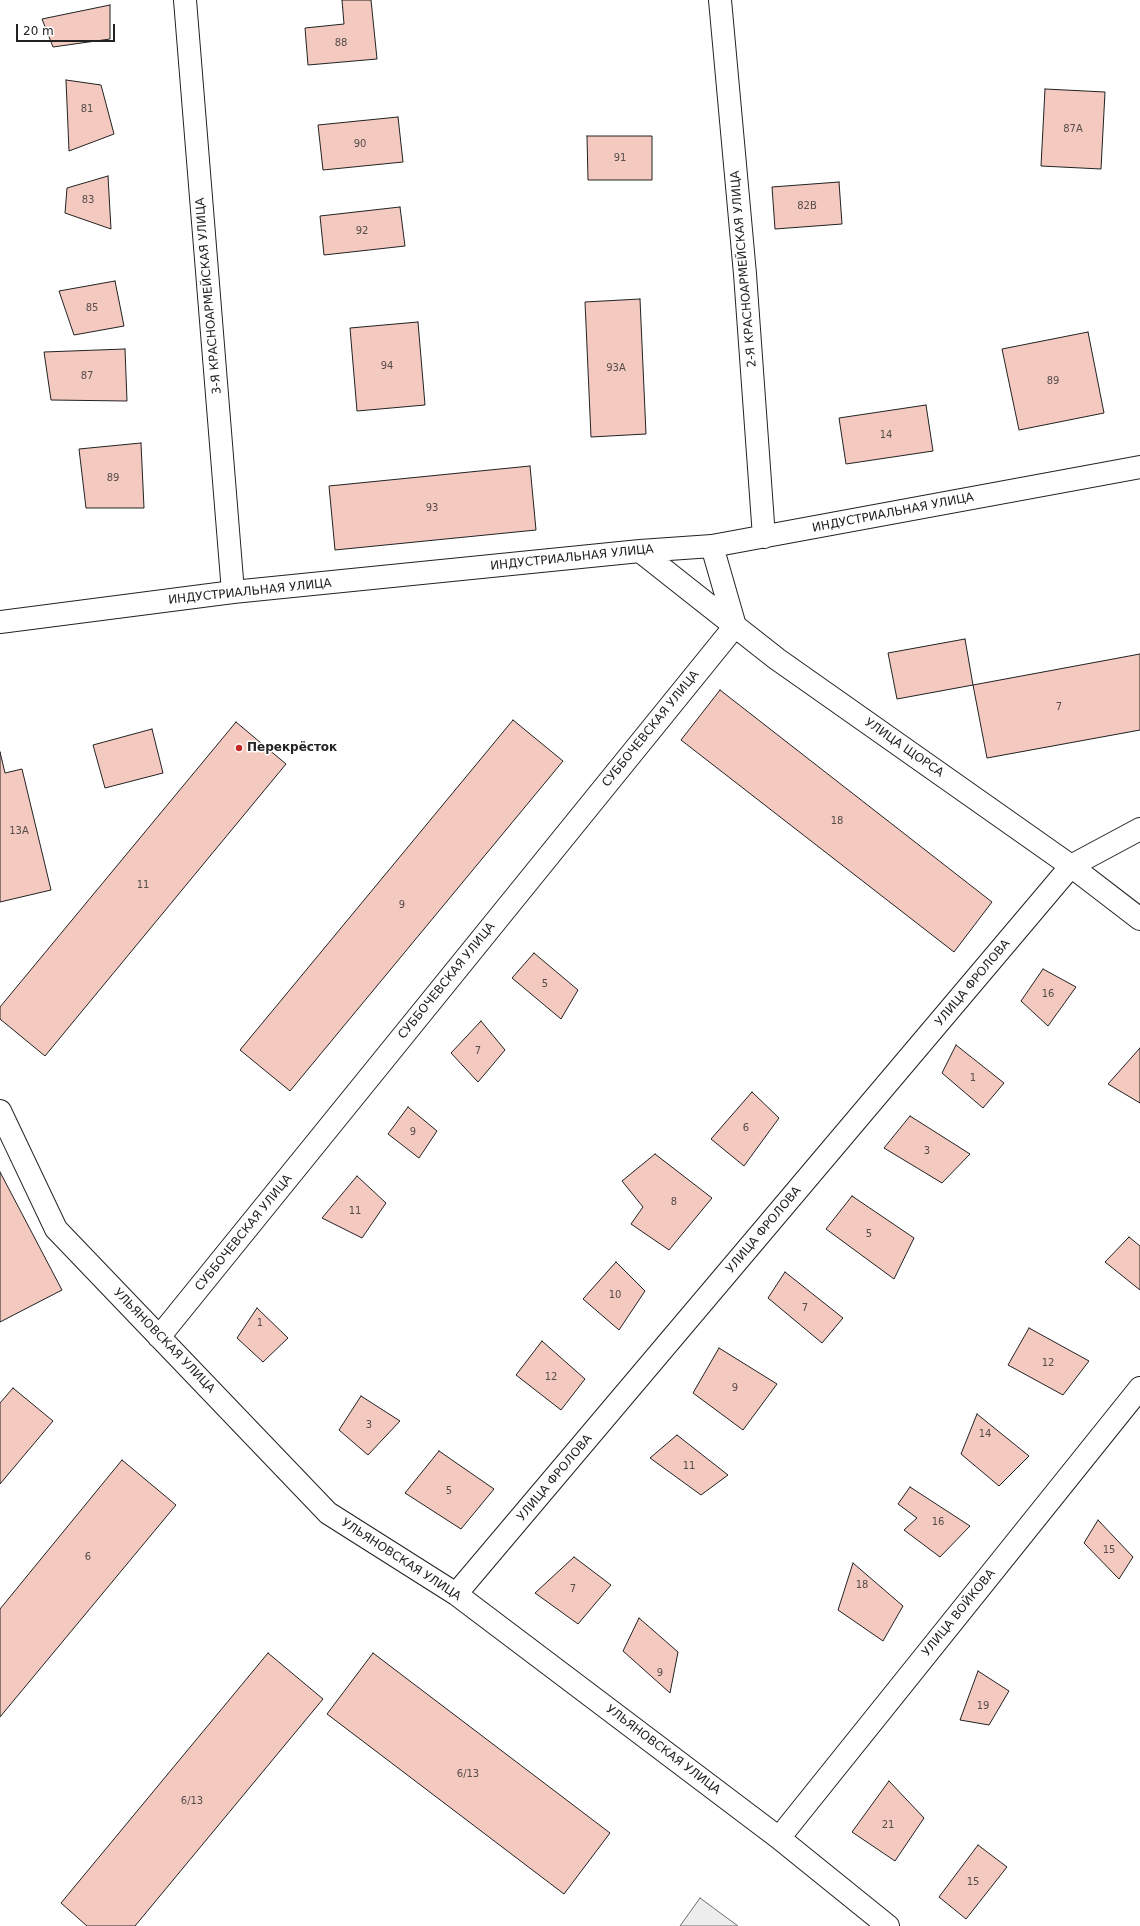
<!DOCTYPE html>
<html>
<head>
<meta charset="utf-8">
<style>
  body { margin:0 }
  #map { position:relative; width:1140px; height:1926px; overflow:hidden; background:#fff; font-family:"DejaVu Sans",sans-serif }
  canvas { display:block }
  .scale { position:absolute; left:16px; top:24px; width:99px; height:18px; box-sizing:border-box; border:2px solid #222; border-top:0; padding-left:5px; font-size:12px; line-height:14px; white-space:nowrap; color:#222; -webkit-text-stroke:3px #fff; paint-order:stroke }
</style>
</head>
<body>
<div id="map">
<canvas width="1140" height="1926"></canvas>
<div class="scale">20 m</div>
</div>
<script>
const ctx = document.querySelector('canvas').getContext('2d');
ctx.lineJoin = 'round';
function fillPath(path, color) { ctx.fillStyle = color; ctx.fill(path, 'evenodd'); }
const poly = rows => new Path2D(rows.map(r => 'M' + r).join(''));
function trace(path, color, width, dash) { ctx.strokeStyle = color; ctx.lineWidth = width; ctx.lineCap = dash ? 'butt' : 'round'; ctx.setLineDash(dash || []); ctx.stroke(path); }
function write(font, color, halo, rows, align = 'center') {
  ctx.font = font + ' "DejaVu Sans",sans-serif'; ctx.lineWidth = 3; ctx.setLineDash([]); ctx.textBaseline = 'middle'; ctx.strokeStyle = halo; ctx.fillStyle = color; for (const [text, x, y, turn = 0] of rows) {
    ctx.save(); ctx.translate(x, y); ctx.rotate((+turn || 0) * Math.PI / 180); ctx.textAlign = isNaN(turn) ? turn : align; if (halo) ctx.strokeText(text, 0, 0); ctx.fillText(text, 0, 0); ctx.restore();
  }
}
const parking = poly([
  [700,1898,738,1926,680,1926,700,1898]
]);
fillPath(parking, '#ededed');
trace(parking, '#6f6f6f', 1);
const building = poly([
  [342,0,371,0,377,59,308,65,305,28,344,24,342,0],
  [110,5,110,39,53,47,42,19,110,5],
  [66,80,101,85,114,134,69,151,66,80],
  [1045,89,1105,92,1101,169,1041,166,1045,89],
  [398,117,403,162,323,170,318,125,398,117],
  [587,136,652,136,652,180,588,180,587,136],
  [108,176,111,229,65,213,67,188,108,176],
  [839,182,842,224,775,229,772,187,839,182],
  [400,207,405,246,324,255,320,216,400,207],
  [115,281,124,326,74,335,59,291,115,281],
  [640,299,646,434,591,437,585,302,640,299],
  [418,322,425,405,357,411,350,328,418,322],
  [1088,332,1104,413,1019,430,1002,349,1088,332],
  [125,349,127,401,51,400,44,352,125,349],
  [926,405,933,451,846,464,839,418,926,405],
  [141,443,144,508,86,508,79,449,141,443],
  [530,466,536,530,335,550,329,486,530,466],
  [965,639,973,685,897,699,888,653,965,639],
  [1140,654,1140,730,987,758,973,685,1140,654],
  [720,690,992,902,954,952,681,740,720,690],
  [513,720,563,761,290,1091,240,1050,513,720],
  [236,722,286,764,45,1056,0,1019,0,1007,236,722],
  [152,729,163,773,105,788,93,745,152,729],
  [0,752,5,773,22,769,51,890,0,902,0,752],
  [534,953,578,990,561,1019,512,978,534,953],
  [1043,969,1076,987,1048,1026,1021,1001,1043,969],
  [481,1021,505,1050,478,1082,451,1053,481,1021],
  [956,1045,1004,1083,983,1108,942,1073,956,1045],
  [1140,1048,1140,1103,1108,1084,1140,1048],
  [752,1092,779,1118,744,1166,711,1139,752,1092],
  [408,1107,437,1131,419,1158,388,1134,408,1107],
  [910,1116,970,1154,942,1183,884,1148,910,1116],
  [655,1154,712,1198,669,1250,631,1224,643,1207,622,1181,655,1154],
  [0,1172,62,1290,0,1322,0,1172],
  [357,1176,386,1203,362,1238,322,1218,357,1176],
  [852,1196,914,1238,894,1279,826,1229,852,1196],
  [1129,1237,1140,1246,1140,1290,1105,1262,1129,1237],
  [616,1262,645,1291,619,1330,583,1299,616,1262],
  [785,1272,843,1318,822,1343,768,1298,785,1272],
  [257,1308,288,1338,263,1362,237,1338,257,1308],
  [1029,1328,1089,1361,1063,1395,1008,1365,1029,1328],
  [542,1341,585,1379,561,1410,516,1375,542,1341],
  [719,1348,777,1384,743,1430,693,1393,719,1348],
  [13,1388,53,1421,0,1484,0,1403,13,1388],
  [361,1396,400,1421,368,1455,339,1430,361,1396],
  [977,1414,1029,1456,999,1486,961,1454,977,1414],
  [677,1435,728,1475,701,1495,650,1458,677,1435],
  [439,1451,494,1489,461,1529,405,1493,439,1451],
  [122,1460,176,1505,0,1717,0,1609,122,1460],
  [910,1487,970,1526,940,1557,904,1530,917,1518,898,1504,910,1487],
  [1098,1520,1133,1557,1119,1579,1084,1543,1098,1520],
  [574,1557,611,1585,578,1624,535,1593,574,1557],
  [853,1563,903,1606,883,1641,838,1610,853,1563],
  [639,1618,678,1652,670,1693,623,1651,639,1618],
  [268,1653,323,1699,135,1926,87,1926,61,1903,268,1653],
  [373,1653,610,1833,564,1894,327,1714,373,1653],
  [978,1671,1009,1691,989,1725,960,1720,978,1671],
  [889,1781,924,1818,895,1861,852,1832,889,1781],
  [978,1845,1007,1867,966,1919,939,1897,978,1845]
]);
fillPath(building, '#f3c9c0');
trace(building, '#222', 1);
const street = poly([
  [185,0,233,592],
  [720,0,745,274,764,537],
  [712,546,735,626,777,659,1071,866,1140,919],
  [0,622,233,592,640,551,712,546,1140,467],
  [0,1111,56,1229,328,1513,456,1594,779,1838,888,1926],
  [159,1337,735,626,640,551],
  [456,1594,1071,866,1140,829],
  [779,1838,1140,1388]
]);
trace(street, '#222', 24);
trace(street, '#fff', 22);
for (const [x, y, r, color] of [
  [239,748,4,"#c62828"]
]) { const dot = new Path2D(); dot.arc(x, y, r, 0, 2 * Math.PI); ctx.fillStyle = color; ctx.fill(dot); trace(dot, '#fff', 1.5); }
write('10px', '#564c4a', null, [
  ["88",341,43],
  ["81",87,109],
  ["87А",1073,129],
  ["90",360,144],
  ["91",620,158],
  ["83",88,200],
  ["82В",807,206],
  ["92",362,231],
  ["85",92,308],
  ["94",387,366],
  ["93А",616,368],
  ["87",87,376],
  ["89",1053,381],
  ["14",886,435],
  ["89",113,478],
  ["93",432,508],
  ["7",1059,707],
  ["18",837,821],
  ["13А",19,831],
  ["11",143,885],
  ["9",402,905],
  ["5",545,984],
  ["16",1048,994],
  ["7",478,1051],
  ["1",973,1078],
  ["6",746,1128],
  ["9",413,1132],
  ["3",927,1151],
  ["8",674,1202],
  ["11",355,1211],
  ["5",869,1234],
  ["10",615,1295],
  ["7",805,1308],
  ["1",260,1323],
  ["12",1048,1363],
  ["12",551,1377],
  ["9",735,1388],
  ["3",369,1425],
  ["14",985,1434],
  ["11",689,1466],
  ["5",449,1491],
  ["16",938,1522],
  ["15",1109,1550],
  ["6",88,1557],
  ["18",862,1585],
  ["7",573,1589],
  ["9",660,1673],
  ["19",983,1706],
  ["6/13",468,1774],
  ["6/13",192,1801],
  ["21",888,1825],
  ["15",973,1882]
]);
write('12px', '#222', '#fff', [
  ["2-Я КРАСНОАРМЕЙСКАЯ УЛИЦА",744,269,-95],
  ["3-Я КРАСНОАРМЕЙСКАЯ УЛИЦА",209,296,-95],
  ["ИНДУСТРИАЛЬНАЯ УЛИЦА",893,513,-11],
  ["ИНДУСТРИАЛЬНАЯ УЛИЦА",572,558,-6],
  ["ИНДУСТРИАЛЬНАЯ УЛИЦА",250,592,-6],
  ["СУББОЧЕВСКАЯ УЛИЦА",651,729,-51],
  ["УЛИЦА ЩОРСА",904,748,35],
  ["СУББОЧЕВСКАЯ УЛИЦА",447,981,-51],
  ["УЛИЦА ФРОЛОВА",973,983,-50],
  ["УЛИЦА ФРОЛОВА",764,1230,-50],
  ["СУББОЧЕВСКАЯ УЛИЦА",244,1233,-51],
  ["УЛЬЯНОВСКАЯ УЛИЦА",164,1341,46],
  ["УЛИЦА ФРОЛОВА",555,1478,-50],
  ["УЛЬЯНОВСКАЯ УЛИЦА",401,1560,33],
  ["УЛИЦА ВОЙКОВА",959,1613,-51],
  ["УЛЬЯНОВСКАЯ УЛИЦА",663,1750,37]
]);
write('bold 12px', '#222', '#fff', [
  ["Перекрёсток",247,748]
], 'left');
</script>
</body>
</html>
